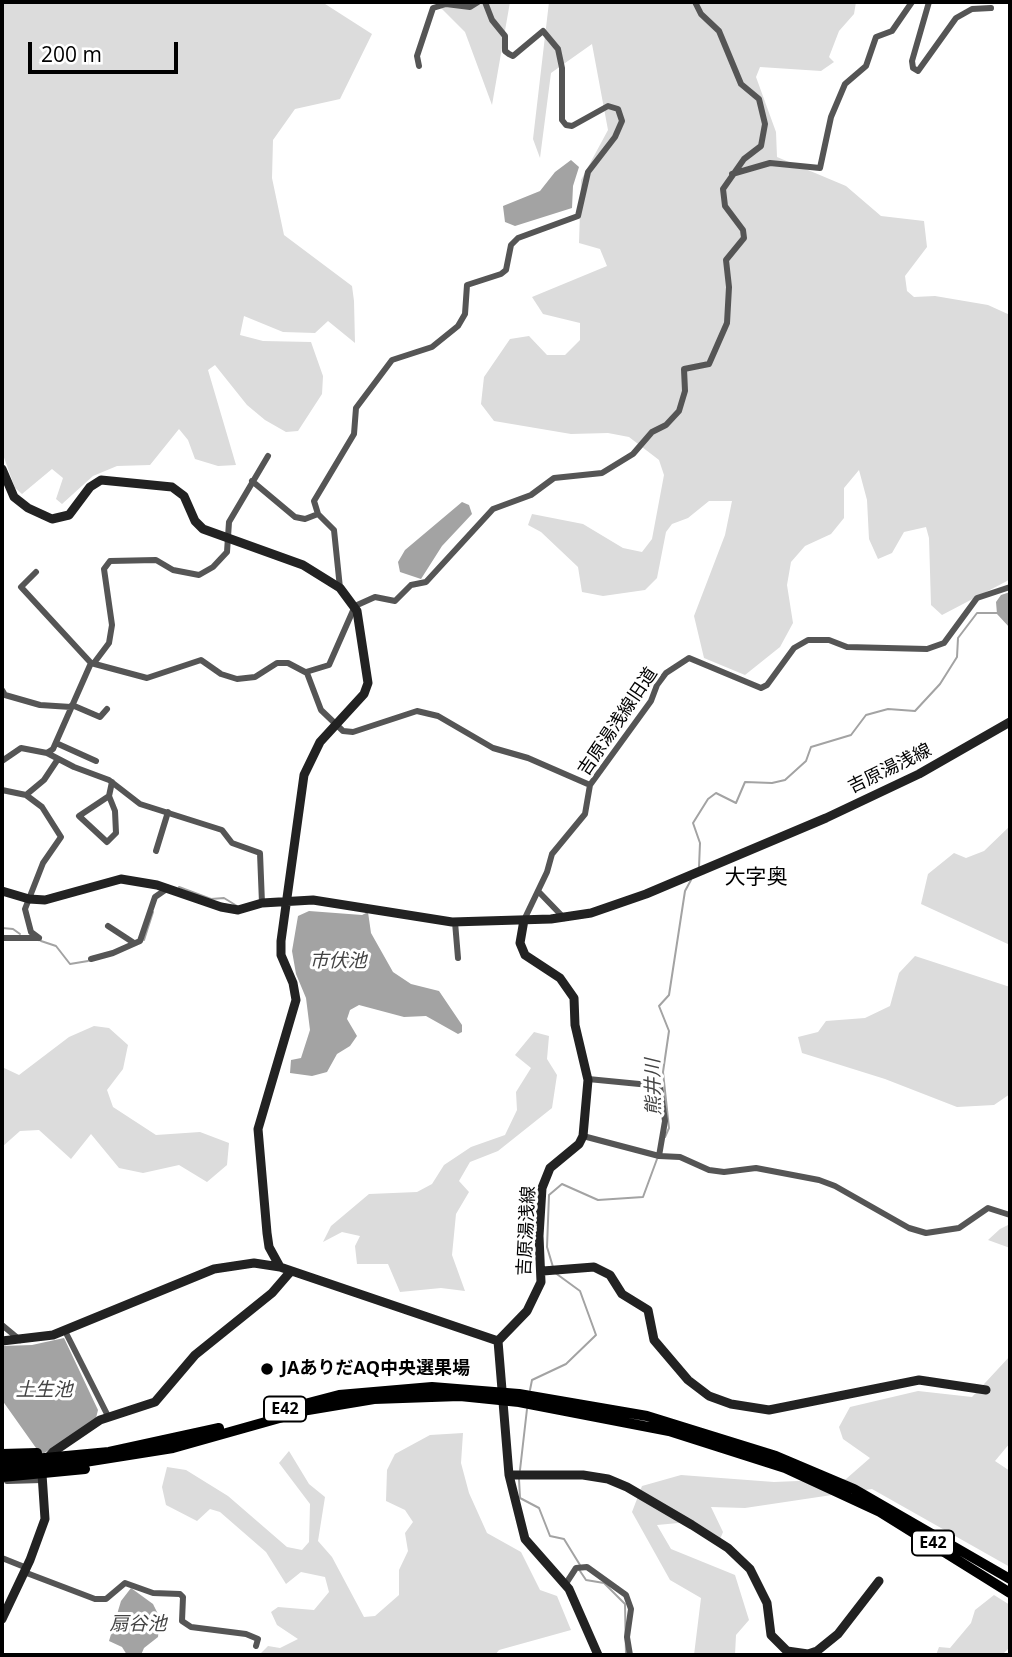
<!DOCTYPE html>
<html>
<head>
<meta charset="utf-8">
<style>
  body { margin:0 }
  #map { position:relative; width:1012px; height:1657px; overflow:hidden; background:#fff; font-family:"Open Sans",sans-serif }
  canvas { display:block }
  .frame { position:absolute; inset:0; border:4px solid #000; pointer-events:none }
  .scale { position:absolute; left:28px; top:42px; width:150px; height:32px; box-sizing:border-box; border:4px solid #000; border-top:0; padding-left:9px; font-size:21px; line-height:24px; white-space:nowrap; color:#000; -webkit-text-stroke:5px #fff; paint-order:stroke }
</style>
</head>
<body>
<div id="map">
<canvas width="1012" height="1657"></canvas>
<div class="frame"></div>
<div class="scale">200 m</div>
</div>
<script>
const ctx = document.querySelector('canvas').getContext('2d');
ctx.lineJoin = 'round';
function fillPath(path, color) { ctx.fillStyle = color; ctx.fill(path, 'evenodd'); }
const poly = rows => new Path2D(rows.map(r => 'M' + r).join(''));
function trace(path, color, width, dash) { ctx.strokeStyle = color; ctx.lineWidth = width; ctx.lineCap = dash ? 'butt' : 'round'; ctx.setLineDash(dash || []); ctx.stroke(path); }
function write(font, color, halo, rows, align = 'center') {
  ctx.font = font + ' "Open Sans","Noto Sans JP",sans-serif'; ctx.lineWidth = 6; ctx.setLineDash([]); ctx.textBaseline = 'middle'; ctx.strokeStyle = halo; ctx.fillStyle = color; for (const [text, x, y, turn = 0] of rows) {
    ctx.save(); ctx.translate(x, y); ctx.rotate((+turn || 0) * Math.PI / 180); ctx.textAlign = isNaN(turn) ? turn : align; if (halo) ctx.strokeText(text, 0, 0); ctx.fillText(text, 0, 0); ctx.restore();
  }
}
fillPath(poly([
  [2,2,322,2,372,34,340,99,295,109,273,140,272,178,284,235,352,286,354,301,355,343,328,321,315,333,283,332,244,316,240,335,263,341,311,342,323,376,322,394,298,431,286,432,265,420,247,405,215,365,208,370,236,465,218,466,195,459,188,440,179,429,150,465,117,466,93,476,62,504,56,499,63,478,52,469,22,494,15,488,2,452],
  [435,2,510,2,492,105,465,32],
  [549,2,856,2,854,14,839,31,829,57,834,62,821,71,760,67,756,77,776,132,777,157,846,186,881,216,924,221,927,247,905,276,907,291,914,297,935,296,988,305,1010,315,1010,578,1007,581,942,615,931,605,929,538,926,527,904,532,892,553,878,559,869,539,867,500,859,470,844,488,844,518,831,534,805,546,791,562,787,585,793,623,780,647,745,675,704,658,694,616,725,535,732,501,709,501,688,518,672,524,666,532,657,578,645,590,603,596,582,592,578,567,541,532,528,525,532,514,583,524,623,548,642,552,652,539,664,475,659,460,629,437,608,433,571,434,494,421,481,404,484,377,510,339,529,336,547,355,565,355,580,340,580,323,543,314,532,297,607,266,600,249,579,243,581,180,608,130,592,44,551,73,540,158,533,139],
  [1010,826,1010,945,921,904,928,874,954,853,966,858,984,851],
  [915,956,1010,987,1010,1094,994,1105,957,1107,885,1079,802,1053,798,1037,818,1032,826,1021,865,1018,890,1006,899,973],
  [94,1026,109,1028,128,1045,123,1069,107,1090,113,1107,156,1135,200,1132,229,1143,227,1165,207,1182,179,1165,143,1173,119,1168,91,1134,71,1159,39,1130,20,1131,2,1147,2,1067,19,1075,69,1037],
  [534,1032,549,1036,547,1059,557,1075,552,1108,498,1151,470,1162,459,1181,469,1192,456,1214,452,1255,465,1291,441,1288,400,1292,388,1264,357,1264,355,1246,360,1236,342,1232,323,1242,331,1226,369,1194,417,1192,432,1184,444,1165,471,1147,505,1135,517,1110,516,1092,531,1068,515,1055],
  [1010,1224,1010,1248,988,1240,1000,1229],
  [1010,1356,1010,1443,995,1461,1010,1471,1010,1567,872,1489,745,1508,711,1507,723,1532,718,1544,689,1522,657,1525,671,1549,735,1575,749,1620,736,1635,735,1655,694,1655,701,1598,670,1580,632,1512,642,1486,681,1475,774,1482,846,1479,870,1458,843,1439,839,1427,850,1407,918,1391,972,1397],
  [463,1433,461,1463,469,1493,487,1533,521,1552,540,1590,557,1596,571,1630,499,1650,495,1655,259,1655,268,1646,280,1648,298,1639,277,1625,271,1612,278,1607,314,1610,329,1592,325,1577,301,1572,286,1584,266,1552,220,1512,210,1509,197,1521,166,1505,162,1487,167,1467,186,1470,228,1496,287,1547,302,1550,309,1542,310,1504,279,1463,289,1451,309,1484,325,1497,318,1541,332,1557,364,1617,375,1616,399,1595,399,1570,408,1551,405,1533,413,1522,405,1510,386,1501,387,1470,395,1454,430,1435],
  [994,1595,1010,1605,1010,1647,1002,1655,936,1655,939,1647,950,1648,971,1623,975,1610]
]), '#dcdcdc');
fillPath(poly([
  [571,160,579,167,573,186,572,208,515,226,505,222,503,206,540,191,555,172],
  [462,502,469,505,472,514,442,546,421,579,400,572,398,562,405,550],
  [1010,592,1010,628,997,614,996,602,1001,595],
  [309,911,362,915,368,912,371,933,393,972,411,984,439,991,462,1025,462,1032,458,1034,426,1016,404,1017,359,1005,350,1010,347,1019,357,1036,350,1046,337,1054,327,1072,312,1076,290,1073,291,1060,301,1058,310,1030,306,998,296,974,292,951,298,916],
  [64,1338,98,1410,95,1422,41,1455,2,1400,2,1346,32,1345],
  [131,1588,153,1604,160,1618,158,1637,144,1648,141,1655,127,1655,122,1647,109,1641,121,1601]
]), '#a3a3a3');
trace(poly([
  [699,867,700,843,693,823,708,799,716,793,736,803,745,782,772,783,785,780,806,761,811,747,851,735,866,715,888,709,915,711,940,684,957,657,958,638,977,613,1000,613],
  [179,887,211,899,224,898,237,906],
  [2,928,13,929,20,934],
  [144,940,153,912],
  [41,941,56,946,70,964,88,961],
  [665,1137,669,1128,663,1072,669,1031,659,1006,669,995,685,891,691,880],
  [553,1267,547,1247,549,1195,562,1184,598,1200,643,1197,657,1159],
  [530,1390,532,1380,566,1364,596,1335,580,1291,554,1272],
  [520,1470,527,1409],
  [519,1479,520,1498,539,1508,550,1536,564,1539,580,1565],
  [580,1571,586,1580,604,1583,625,1604,626,1655]
]), '#a3a3a3', 2);
trace(poly([
  [929,2,912,61,913,68,918,71,956,18,972,9,991,8],
  [419,66,417,56,433,8,446,4,470,7,478,2],
  [732,174,770,163,820,168,831,117,845,84,866,66,876,37,892,31,912,2],
  [252,481,295,517,305,519,318,514],
  [36,572,21,587,91,663,147,678,201,660,221,674,237,679,255,677,277,663,288,663,307,673,321,710,343,731,353,732,417,711,438,716,493,748,528,758,590,785],
  [340,588,334,530,318,514,314,501,354,434,356,408,392,360,432,347,458,326,465,314,467,285,501,274,506,270,511,245,518,238,578,216,588,172,615,137,622,121,618,109,608,106,572,126,566,125,562,120,562,68,558,49,543,31,513,56,509,54,505,51,505,36,492,20,485,2],
  [94,663,109,643,112,625,104,569,110,561,156,560,173,570,199,575,213,567,227,552,229,522,268,456],
  [306,672,329,665,355,606,375,597,395,601,411,585,426,582,493,509,531,495,554,478,602,473,633,454,652,432,666,425,679,411,685,391,684,369,709,364,727,323,729,287,726,260,744,238,743,230,725,206,723,189,744,159,761,146,765,124,759,99,741,84,719,31,701,14,695,2],
  [2,690,5,695,40,705,71,707],
  [72,705,100,717,107,709],
  [56,743,96,761],
  [47,753,53,749,91,663],
  [2,761,21,748,47,753,74,767,109,780,140,804,222,830,232,843,260,853,262,903],
  [2,790,26,795,44,780,58,759],
  [26,795,42,807,61,837,43,863,25,909,31,932,39,938],
  [109,796,115,811,116,833,107,842,79,816,109,796,112,782],
  [156,851,168,812],
  [538,891,564,918],
  [524,920,547,872,552,854,585,814,590,785,651,701,657,685,666,673,689,658,761,688,767,685,794,648,808,640,829,640,847,647,927,649,944,643,977,598,1010,587],
  [455,922,458,958],
  [108,926,134,943],
  [2,938,39,938],
  [91,959,113,953,140,941,155,897,168,888],
  [588,1079,660,1086,665,1121,659,1156],
  [583,1136,659,1156,680,1157,709,1170,724,1172,756,1168,819,1180,835,1186,909,1228,926,1233,959,1228,988,1208,1010,1215],
  [2,1325,20,1340],
  [65,1331,108,1416],
  [7,1481,42,1480],
  [2,1558,27,1568],
  [24,1572,95,1599,106,1599,125,1583,153,1593,180,1594,183,1597,182,1621,191,1627,246,1634,258,1639,256,1646],
  [565,1585,576,1568,587,1567,626,1595,631,1609,627,1637,630,1655]
]), '#555', 6);
trace(poly([
  [2,469,14,497,28,508,52,519,69,515,90,487,101,480,172,487,184,496,195,521,203,529,303,565,340,588,357,611,368,683,364,694,320,742,304,775,281,941,281,955,293,983,296,1000,258,1129,267,1233,269,1247,280,1267],
  [2,891,29,899,45,900,121,879,157,885,221,907,238,910,262,903,313,900,452,922,551,919,591,913,646,894,826,818,919,774,1010,722],
  [524,920,520,943,525,955,560,978,574,998,575,1025,588,1080,583,1136,579,1144,550,1168,542,1188,539,1236,541,1282,527,1311,498,1341,509,1475,525,1539,569,1589,598,1655],
  [543,1271,594,1267,610,1275,622,1294,648,1310,654,1340,688,1380,709,1396,731,1404,769,1410,919,1380,986,1390],
  [2,1341,53,1335,214,1269,254,1263,280,1267,498,1341],
  [509,1475,583,1475,608,1479,627,1487,692,1525,728,1548,750,1569,767,1603,771,1635,787,1651,808,1654,817,1651,838,1634,879,1581],
  [2,1619,30,1560,45,1519,42,1474,45,1461,53,1452,100,1420,155,1402,195,1355,272,1293,291,1271]
]), '#222', 9);
trace(poly([
  [274,1412,339,1395,432,1387,519,1394,647,1416,776,1456,854,1489,1010,1579],
  [2,1454,37,1453],
  [2,1462,109,1452,219,1428],
  [2,1470,66,1465,173,1448,308,1410,374,1399,460,1396,519,1402,669,1431,785,1468,880,1512,1010,1593],
  [2,1477,85,1469]
]), '#000', 10);
for (const [x, y, r, color] of [
  [267,1369,7,"#000"]
]) { const dot = new Path2D(); dot.arc(x, y, r, 0, 2 * Math.PI); ctx.fillStyle = color; ctx.fill(dot); trace(dot, '#fff', 2.5); }
for (const [x, y, w] of [
  [285,1409,42],
  [933,1543,42]
]) { const box = new Path2D(); box.roundRect(x - w / 2, y - 12.5, w, 25, 5); ctx.fillStyle = '#fff'; ctx.fill(box); trace(box, '#000', 2); }
write('bold 16px', '#000', null, [
  ["E42",285,1409],
  ["E42",933,1543]
]);
write('18px', '#000', '#fff', [
  ["吉原湯浅線旧道",618,722,-56],
  ["吉原湯浅線",890,769,-26],
  ["吉原湯浅線",527,1231,-87]
]);
write('bold 18px', '#000', '#fff', [
  ["JAありだAQ中央選果場",281,1369]
], 'left');
write('italic 19px', '#444', '#fff', [
  ["市伏池",338,962],
  ["熊井川",654,1087,-91],
  ["土生池",44,1391],
  ["扇谷池",138,1625]
]);
write('21px', '#000', '#fff', [
  ["大字奥",756,878]
]);
</script>
</body>
</html>
